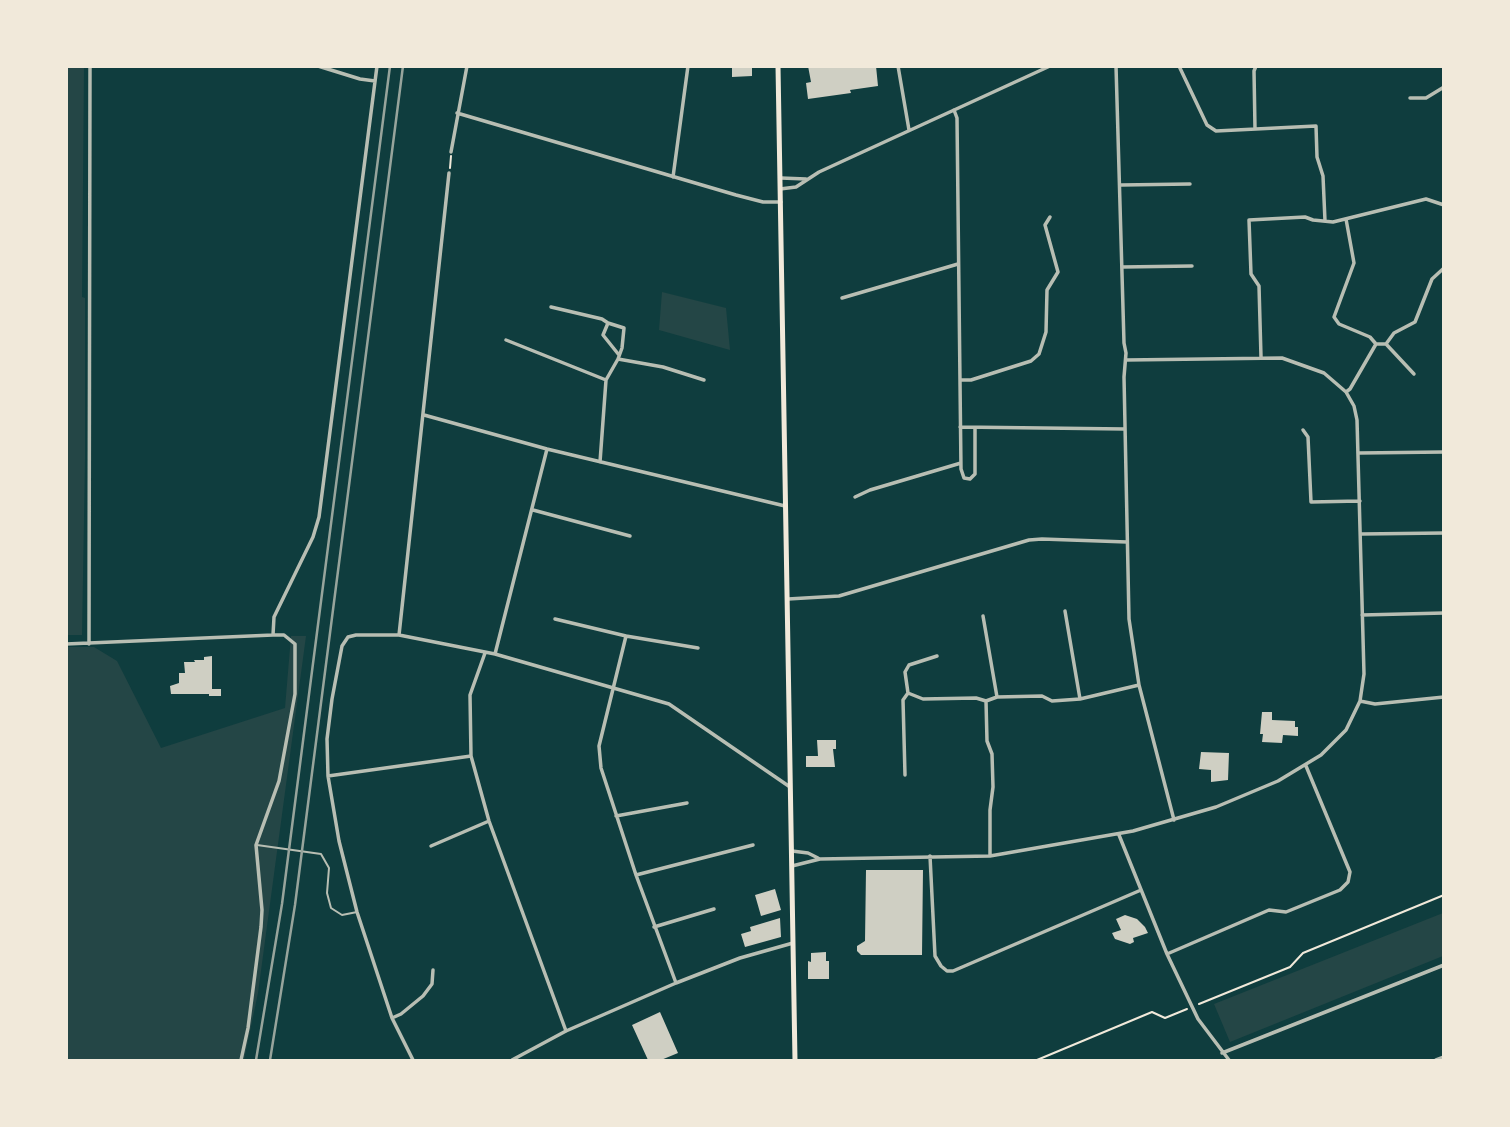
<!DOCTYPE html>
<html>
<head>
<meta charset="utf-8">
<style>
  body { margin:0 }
  #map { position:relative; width:1510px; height:1127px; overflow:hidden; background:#0f3d3e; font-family:Roboto,sans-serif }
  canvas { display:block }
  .frame { position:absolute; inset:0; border:68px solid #f1e9da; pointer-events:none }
</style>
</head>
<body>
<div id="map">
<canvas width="1510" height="1127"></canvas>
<div class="frame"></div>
</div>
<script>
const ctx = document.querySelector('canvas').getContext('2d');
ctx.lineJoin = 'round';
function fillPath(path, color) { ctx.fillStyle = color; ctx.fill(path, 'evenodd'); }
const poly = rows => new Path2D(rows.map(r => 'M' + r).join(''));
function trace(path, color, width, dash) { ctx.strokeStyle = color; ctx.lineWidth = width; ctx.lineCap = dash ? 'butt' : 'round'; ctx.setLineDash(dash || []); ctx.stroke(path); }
fillPath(poly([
  [66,67,84,67,82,297,85,298,85,459,82,635,67,635],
  [662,292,726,308,730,350,659,330],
  [291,636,306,636,258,993,244,1060,67,1060,67,647,94,647,117,661,161,748,285,708],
  [1443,913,1443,956,1230,1042,1214,1004]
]), '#244646');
fillPath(poly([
  [732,66,752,66,752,76,732,77],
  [808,66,876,66,878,86,850,90,851,93,808,99,806,83,811,82],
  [212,656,212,689,221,689,221,696,209,696,209,694,171,694,170,686,179,683,179,673,185,673,184,662,195,662,194,660,204,660,204,657],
  [1262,712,1272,712,1272,720,1295,721,1295,727,1298,727,1298,736,1283,735,1282,743,1262,742,1263,734,1260,734],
  [817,740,836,740,836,749,833,749,835,767,806,767,806,756,818,756],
  [1201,752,1229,753,1228,780,1211,782,1211,770,1199,769],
  [866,870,923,870,922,955,861,955,857,951,857,946,865,941],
  [775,889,781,910,761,916,755,895],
  [1125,915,1137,919,1145,927,1148,933,1133,938,1134,942,1130,944,1115,939,1112,933,1121,930,1116,919],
  [780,918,781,937,745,947,741,934,751,931,750,927],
  [826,952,826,961,829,961,829,979,808,979,808,961,811,962,811,953],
  [660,1012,678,1053,661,1060,648,1060,632,1025]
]), '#cfcfc3');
trace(poly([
  [450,168,451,156],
  [1444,415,1444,417],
  [1199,1004,1290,967,1303,953,1444,895],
  [1037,1060,1152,1012,1165,1018,1187,1009]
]), '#f1e9da', 2);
trace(poly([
  [257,845,321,854,329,868,327,893,331,908,342,915,357,912]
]), '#b8beb3', 2);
trace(poly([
  [318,66,360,79,375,81],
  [898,66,909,130],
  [1116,66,1124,343,1126,353,1124,377,1129,619,1139,685,1174,820],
  [1179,66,1207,125,1216,131,1316,126,1317,157,1323,176,1325,221],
  [1410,98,1426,98,1444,87],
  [954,110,957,118,961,469,964,478,970,479,975,474,975,428],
  [457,113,736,195,763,202,781,202],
  [1255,129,1254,71,1256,66],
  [451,152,467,66],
  [673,177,688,66],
  [781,178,806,179],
  [1121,185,1190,184],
  [780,189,796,187,819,172,1050,66],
  [1346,219,1354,263,1334,317,1339,324,1370,337,1376,344],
  [1122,267,1192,266],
  [842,298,958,264],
  [551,307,602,319,608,323],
  [506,340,606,380],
  [1386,344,1414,374],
  [1261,357,1259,286,1251,274,1249,220,1305,217,1313,220,1333,222,1426,199,1444,205],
  [618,359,663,367,704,380],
  [960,380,971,380,1031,361,1039,354,1046,332,1047,290,1058,272,1045,225,1050,217],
  [1346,392,1350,389,1376,344,1386,344,1394,333,1415,322,1432,279,1444,268],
  [424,415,547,449,785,506],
  [960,427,1125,429],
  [1303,430,1308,437,1311,502,1360,501],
  [1359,453,1444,452],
  [600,462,606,380,618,359,622,348,624,328,608,323,603,335,619,355],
  [855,497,870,490,961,463],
  [533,510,630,536],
  [1361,534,1444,533],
  [788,599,839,596,1029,540,1042,539,1127,542],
  [1065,611,1080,699],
  [1362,615,1444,613],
  [983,616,997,697],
  [555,619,626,636,698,648],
  [273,635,274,617,313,537,319,517,377,66],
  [399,635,449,173],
  [626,636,599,746,601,768,636,875,676,983],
  [66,644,273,635,284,635,295,644,295,694,279,781,256,845,262,910,261,927,248,1028,241,1060],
  [89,644,90,66],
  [485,653,470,695,471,756,489,821,566,1031],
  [495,654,547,449],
  [908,693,905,672,909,665,937,656],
  [1360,701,1375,704,1444,697],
  [905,775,903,700,908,693,923,699,976,698,986,701],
  [328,776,471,756],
  [616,816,687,803],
  [1119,835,1167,954,1198,1019,1229,1060],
  [431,846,489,821],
  [792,851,808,853,818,858],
  [930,856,935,956,941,966,947,971,953,971,1141,890],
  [990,856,990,810,993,787,992,754,987,741,986,701,997,697,1042,696,1052,701,1080,699,1139,685],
  [792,866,820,859,990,856,1133,831,1216,807,1278,781,1321,755,1346,730,1360,701,1364,674,1357,420,1354,406,1346,392,1324,373,1282,358,1126,360],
  [636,875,753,845],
  [654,927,714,909],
  [1167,954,1269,910,1286,912,1340,890,1348,882,1350,872,1306,766],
  [392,1018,401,1014,423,996,432,984,433,970],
  [1222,1053,1444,965],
  [413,1060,392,1018,357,912,339,841,328,776,327,739,332,699,342,646,348,637,356,635,399,635,495,654,669,704,790,787],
  [512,1060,566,1031,676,983,740,958,793,943],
  [1436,1060,1444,1057]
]), '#b8beb3', 3.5);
trace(poly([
  [778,66,795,1060]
]), '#f1e9da', 5);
trace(poly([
  [256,1060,282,904,390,66],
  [270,1060,295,905,403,66]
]), '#97a49c', 2.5);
</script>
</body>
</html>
